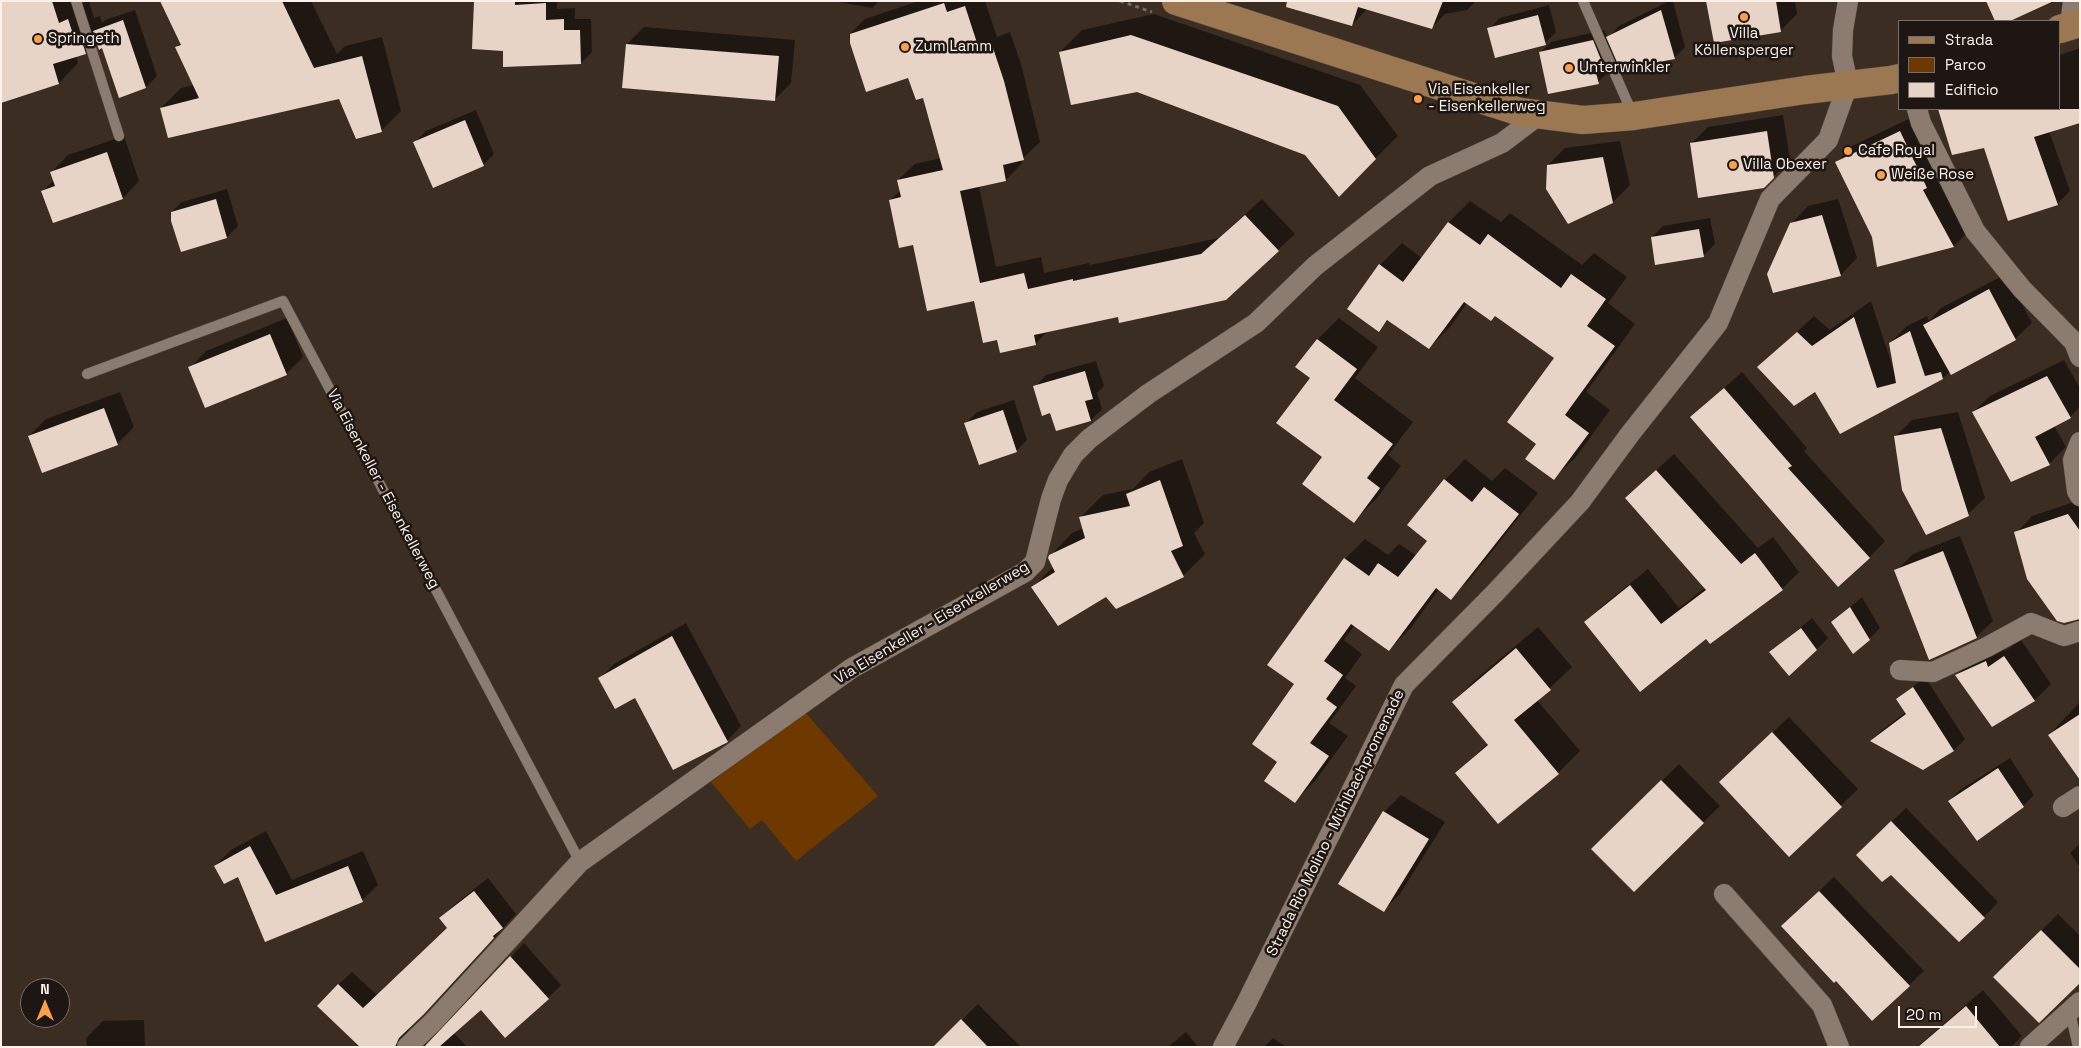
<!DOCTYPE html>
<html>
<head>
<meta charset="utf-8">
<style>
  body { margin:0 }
  #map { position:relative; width:2081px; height:1048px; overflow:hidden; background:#3b2d22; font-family:"Space Grotesk",sans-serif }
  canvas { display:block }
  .frame { position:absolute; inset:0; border:2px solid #fbf1ea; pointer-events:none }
  .legend { position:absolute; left:1898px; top:20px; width:162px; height:90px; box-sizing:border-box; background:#1d1612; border:1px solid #766e68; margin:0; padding:6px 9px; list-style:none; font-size:15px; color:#fbf1ea }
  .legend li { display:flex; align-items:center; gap:10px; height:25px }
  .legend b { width:25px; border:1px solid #766e68 }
  .north { position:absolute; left:20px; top:978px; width:50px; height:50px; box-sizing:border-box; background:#1d1612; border:1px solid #766e68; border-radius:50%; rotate:0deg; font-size:14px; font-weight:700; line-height:20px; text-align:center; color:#fbf1ea }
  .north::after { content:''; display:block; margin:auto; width:18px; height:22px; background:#fa9f4e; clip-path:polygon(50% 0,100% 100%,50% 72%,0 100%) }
  .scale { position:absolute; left:1898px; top:1006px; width:79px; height:22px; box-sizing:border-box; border:2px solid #fbf1ea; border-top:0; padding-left:6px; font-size:15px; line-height:18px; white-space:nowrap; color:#fbf1ea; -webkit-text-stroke:4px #1d1612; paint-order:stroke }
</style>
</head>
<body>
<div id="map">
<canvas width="2081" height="1048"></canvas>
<div class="frame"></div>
<ul class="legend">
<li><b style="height:6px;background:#9b7752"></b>Strada</li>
<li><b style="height:14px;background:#6e3900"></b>Parco</li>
<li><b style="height:14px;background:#e7d4c7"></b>Edificio</li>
</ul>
<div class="north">N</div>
<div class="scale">20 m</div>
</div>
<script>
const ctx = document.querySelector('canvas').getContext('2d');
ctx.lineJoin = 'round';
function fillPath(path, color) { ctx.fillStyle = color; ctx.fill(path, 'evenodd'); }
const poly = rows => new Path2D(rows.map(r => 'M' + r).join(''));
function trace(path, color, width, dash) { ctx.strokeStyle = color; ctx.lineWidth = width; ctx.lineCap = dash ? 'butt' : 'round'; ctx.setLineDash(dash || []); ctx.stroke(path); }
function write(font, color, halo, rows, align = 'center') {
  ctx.font = font + ' "Space Grotesk",sans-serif'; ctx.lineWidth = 5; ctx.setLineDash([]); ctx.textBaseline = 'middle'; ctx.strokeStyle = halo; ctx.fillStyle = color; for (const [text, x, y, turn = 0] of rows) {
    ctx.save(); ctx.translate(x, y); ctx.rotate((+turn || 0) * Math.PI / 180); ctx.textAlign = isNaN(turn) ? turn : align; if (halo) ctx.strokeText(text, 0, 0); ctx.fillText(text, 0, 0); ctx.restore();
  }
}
fillPath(poly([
  [805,712,878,796,796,861,762,820,750,829,711,782]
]), '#6e3900');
fillPath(poly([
  [1,1,78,1,79,4,89,1,94,18,100,16,102,23,105,20,135,10,157,76,146,87,97,40,85,53,76,56,78,63,59,83],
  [160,1,311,1,337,54,345,46,382,37,401,111,381,131,340,97,161,108,181,88,195,85,177,47,181,43],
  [475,1,557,1,557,9,575,8,575,19,591,19,592,52,581,63,504,50],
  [833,1,879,1,872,8],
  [919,1,985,1,997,37,1010,32,1021,64,1040,142,1022,159,1022,163,1006,180,979,186,996,267,1041,257,1044,273,1089,263,1090,265,1219,238,1262,199,1295,234,1226,298,1119,315,1048,331,1035,344,998,339,975,300,890,200,900,191,898,180,915,164,941,158,924,96,909,76,867,91,849,35,865,19],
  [1290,1,1476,1,1467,10,1445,14,1431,28,1367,9,1352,25],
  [1669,1,1673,1,1685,47,1674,58,1617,59,1608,68,1609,71,1598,82,1540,53,1551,42,1604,30,1608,38,1619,26],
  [1708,1,1795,1,1797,14,1780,31],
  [1987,1,2057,1,2008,21,1996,21],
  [1549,5,1556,32,1545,43,1489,29,1500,18],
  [1154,14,1360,85,1398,136,1339,195,1306,154,1060,52,1082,30],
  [644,27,795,40,791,83,775,99,627,44],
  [2080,48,2080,122,2049,131,2070,191,2057,204,1984,146,1952,154,1939,109,2060,109,2060,55],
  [476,110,494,154,483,165,415,142,426,131],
  [1783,115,1790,160,1763,187,1691,144,1708,127],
  [1917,115,1970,230,1954,246,1878,265,1873,236,1837,162,1854,145],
  [124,136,139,181,123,198,54,222,43,191,54,180,52,172,68,155],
  [1620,141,1630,185,1613,202,1548,165,1565,148],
  [227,189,238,226,227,237,181,251,170,213,182,202],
  [1838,199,1857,258,1841,275,1791,224,1808,206],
  [1470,201,1501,222,1510,213,1582,265,1594,253,1627,277,1608,303,1635,324,1586,392,1610,410,1576,457,1554,478,1538,443,1556,358,1496,315,1467,303,1451,326,1429,348,1389,320,1378,330,1380,265,1402,243,1422,258,1449,222],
  [1710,218,1715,244,1704,255,1652,237,1663,226],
  [2006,274,2032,323,2015,339,1950,371,1943,378,1840,433,1816,391,1759,367,1814,316,1830,330,1871,301,1894,371,1895,371,1890,343,1907,326,1927,316,1929,321,1941,308],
  [287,318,303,357,286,374,190,368,206,351],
  [1339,318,1378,347,1355,378,1413,422,1388,455,1401,466,1376,499,1354,521,1323,457,1312,378,1297,367,1318,339],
  [2064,360,2080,388,2080,407,2070,417,2054,425,2066,447,2049,464,1973,412,1990,396],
  [1096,361,1104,386,1097,393,1102,409,1091,420,1051,411,1035,387,1046,375],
  [1742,372,1807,448,1804,451,1885,541,1869,558,1692,417],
  [120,392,134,427,117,444,29,436,46,419],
  [1014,400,1027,440,1016,451,966,423,977,412],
  [1958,412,1985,498,1968,514,1895,437,1912,420],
  [1674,454,1758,548,1773,537,1799,572,1782,589,1706,637,1586,623,1602,606,1648,569,1679,608,1706,587,1626,498],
  [1182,459,1204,523,1194,533,1205,554,1183,576,1107,595,1032,588,1054,566,1050,556,1072,533,1084,528,1081,517,1103,495,1133,489,1149,472],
  [1465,459,1492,481,1505,468,1538,493,1471,578,1451,598,1439,589,1410,629,1389,649,1355,625,1344,640,1362,654,1345,678,1356,686,1329,723,1348,736,1315,781,1295,801,1279,762,1296,684,1345,559,1365,539,1388,555,1399,544,1417,556,1429,541,1445,480],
  [2080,500,2080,619,2016,533,2032,516],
  [1960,536,1993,621,1976,637,1896,571,1913,554],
  [1862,597,1880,628,1869,639,1833,622],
  [1812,618,1828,638,1816,650,1771,652],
  [686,623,741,726,727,741,600,678,614,664],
  [1538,627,1572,667,1537,700,1580,751,1558,773,1498,822,1457,773,1488,743,1453,702,1475,680],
  [2021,640,2051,684,2035,700,1993,726,1957,675,1973,658,2003,645,2005,651],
  [1925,677,1965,739,1954,750,1923,769,1872,740,1882,730,1906,712,1898,699],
  [2080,702,2080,764,2049,735],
  [1789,717,1858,789,1790,855,1737,766],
  [2010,758,2034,795,2023,806,1949,801,1960,790],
  [1679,764,1720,806,1634,890,1593,849],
  [1401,795,1445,822,1400,894,1384,910,1384,812],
  [1906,808,1998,902,1984,917,1872,840],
  [266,831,292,880,363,851,378,885,362,900,266,941,239,875,215,866,231,850],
  [2080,844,2080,867,2070,853],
  [1834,877,1924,971,1909,985,1797,912],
  [488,878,516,914,438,999,411,1025,408,1030,411,1042,418,1046,430,1043,524,943,561,985,548,998,481,1008,454,1033,467,1047,362,1047,338,985,352,972,377,995,448,928,441,918,454,905],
  [2058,914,2080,936,2080,981,1995,977],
  [1983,990,2022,1036,2011,1047,1917,1047],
  [978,1004,1021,1047,935,1047],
  [144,1020,145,1047,87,1047,86,1038,103,1021],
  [1186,1032,1198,1047,1168,1047],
  [1273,1038,1286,1047,1264,1047]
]), '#0007');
fillPath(poly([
  [1,1,52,1,59,23,68,19,74,37,80,35,86,54,53,64,59,84,1,103],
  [160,1,282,1,314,68,362,56,382,132,356,139,339,99,168,138,160,108,199,98,175,47,181,45],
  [474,1,515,1,515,5,546,3,546,20,564,19,564,30,580,30,581,64,503,67,503,51,472,49],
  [1287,1,1443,1,1432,29,1358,7,1352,26,1286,7],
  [1706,1,1776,1,1781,32,1714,43],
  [1986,1,2054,1,2010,21,1995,21],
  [944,3,947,12,965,6,980,52,993,48,1004,81,1024,160,1003,165,1006,181,960,191,980,283,1024,273,1028,289,1073,279,1073,281,1201,254,1245,215,1279,251,1226,300,1119,323,1118,317,1034,335,1036,345,1000,353,997,340,983,343,974,301,927,311,913,245,899,248,889,200,901,197,897,180,943,170,923,98,916,100,908,78,866,92,850,43,850,34],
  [1661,10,1675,59,1620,69,1606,37],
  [1538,15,1546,45,1495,58,1487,28],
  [123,20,146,88,119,98,102,48,99,50,93,31],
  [1131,35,1338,106,1376,159,1339,197,1305,155,1137,92,1071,105,1059,52],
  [1593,40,1606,72,1596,73,1599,84,1548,94,1539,52],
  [626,44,779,56,775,101,622,88],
  [1938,109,2080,109,2080,123,2034,137,2058,205,2008,221,1984,148,1952,155],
  [465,120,484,166,433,188,413,142],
  [1767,131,1774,178,1764,188,1698,198,1690,143],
  [1900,131,1927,188,1923,190,1954,247,1877,267,1872,237,1835,162],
  [107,152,123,199,53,223,41,191,55,186,50,172],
  [1603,157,1613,203,1568,224,1546,189,1547,165],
  [216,199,227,238,181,252,171,221,171,212],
  [1822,215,1841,276,1773,293,1767,274,1790,223],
  [1448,222,1480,245,1488,234,1561,288,1571,274,1606,299,1587,326,1615,346,1565,415,1589,433,1554,480,1525,459,1536,444,1507,422,1554,358,1495,316,1491,321,1464,302,1429,349,1387,320,1379,332,1347,309,1379,264,1403,282],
  [1699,229,1704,257,1655,265,1651,237],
  [1989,289,2016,340,1951,375,1923,325],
  [1854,317,1877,388,1896,383,1889,343,1910,331,1925,376,1941,372,1943,379,1840,434,1815,392,1794,406,1757,367,1797,332,1812,346],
  [270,334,287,375,205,408,188,367],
  [1317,339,1357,369,1334,400,1393,444,1367,478,1380,488,1354,523,1302,484,1322,457,1276,423,1310,378,1295,367],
  [1085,371,1093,399,1085,401,1091,421,1056,431,1050,413,1042,416,1033,386],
  [2047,376,2071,418,2035,437,2050,465,2011,482,1972,412],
  [1724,388,1792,466,1788,468,1870,558,1838,587,1690,417],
  [104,408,118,445,42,473,28,436],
  [1003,410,1017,452,979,465,964,423],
  [1941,428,1969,516,1926,535,1902,490,1894,436],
  [1656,470,1741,564,1755,553,1783,590,1710,644,1706,639,1640,692,1584,622,1630,585,1661,624,1706,590,1625,498],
  [1444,479,1472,502,1484,487,1519,514,1451,600,1436,588,1389,651,1351,624,1324,661,1343,675,1326,699,1337,707,1310,743,1329,756,1295,803,1264,781,1277,762,1252,744,1294,684,1267,665,1344,558,1369,576,1378,563,1398,577,1427,541,1407,525],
  [1160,480,1183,546,1171,551,1184,577,1116,609,1106,597,1058,626,1031,587,1055,572,1048,558,1049,555,1085,538,1079,517,1130,506,1126,494],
  [2068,514,2080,531,2080,619,2064,623,2057,621,2027,579,2014,532],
  [1943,551,1977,638,1929,660,1894,570],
  [1850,607,1870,640,1853,654,1831,622],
  [1801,628,1817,650,1789,676,1769,652],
  [672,636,728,742,673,770,635,698,615,709,598,678],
  [1516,648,1551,690,1514,720,1559,774,1498,824,1455,773,1488,745,1452,702],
  [2004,656,2035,701,1992,727,1955,675,1986,661,1988,667],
  [1913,687,1954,751,1923,770,1870,741,1906,714,1896,699],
  [2080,714,2080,780,2048,735],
  [1772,732,1842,807,1789,857,1719,782],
  [1998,768,2024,807,1977,841,1948,801],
  [1661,780,1704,823,1634,892,1591,849],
  [1383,811,1429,839,1384,912,1338,884],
  [1891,821,1985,918,1959,942,1891,875,1882,882,1856,855],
  [250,846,276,895,348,866,363,902,265,942,238,877,224,884,214,866],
  [474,891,503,928,493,936,494,938,424,1014,399,1038,395,1047,360,1047,317,1006,338,984,363,1008,447,928,439,918],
  [1819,891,1910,986,1872,1021,1836,981,1834,983,1781,926],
  [2041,930,2080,969,2080,983,2039,1023,1993,977],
  [510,956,549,999,505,1038,481,1010,439,1047,424,1047],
  [1966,1006,2000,1047,1918,1047],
  [961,1019,988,1047,933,1047]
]), '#e7d4c7');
const service = poly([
  [76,1,119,136],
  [1583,1,1633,115],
  [87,374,283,301,580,862],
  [2070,1012,2078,1047]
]);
const minor = poly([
  [1848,1,1843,30,1842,56,1848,84],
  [2070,26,2073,1],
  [1917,109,1921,123,1975,231,2022,289,2074,342,2080,357],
  [2080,442,2073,460,2077,491,2080,496],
  [1900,670,1933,672,1987,647,2031,623,2064,636,2080,631],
  [2063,807,2080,796],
  [1724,894,1822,1005,1839,1047],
  [407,1047,433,1022,580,862,852,668,1025,572,1035,562,1051,499,1058,480,1073,455,1089,439,1148,394,1256,323,1315,266,1430,176,1502,143,1539,115],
  [1223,1047,1246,1004,1404,685,1494,594,1580,502,1630,434,1718,323,1770,199,1828,140,1848,84],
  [2030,1047,2080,1002]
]);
const secondary = poly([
  [1176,1,1520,112,1583,120,1634,116,1805,90,1891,80,1900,78],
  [2060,29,2080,23]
]);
trace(service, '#554a40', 11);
trace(minor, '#554a40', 21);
trace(secondary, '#554a40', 29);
trace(poly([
  [1120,1,1152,12]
]), '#76695f', 3, [4, 4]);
trace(service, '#8c7c6f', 10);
trace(minor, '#8c7c6f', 20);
trace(secondary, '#9b7752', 28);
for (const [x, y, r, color] of [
  [1744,17,5,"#fa9f4e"],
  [38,39,5,"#fa9f4e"],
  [905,47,5,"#fa9f4e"],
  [1569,68,5,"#fa9f4e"],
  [1418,99,5,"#fa9f4e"],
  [1848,151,5,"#fa9f4e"],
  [1733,165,5,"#fa9f4e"],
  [1881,175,5,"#fa9f4e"]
]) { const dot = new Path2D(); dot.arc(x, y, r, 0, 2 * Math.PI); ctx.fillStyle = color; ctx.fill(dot); trace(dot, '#1d1612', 2); }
write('15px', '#fbf1ea', '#1d1612', [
  ["Villa",1744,34,"center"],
  ["Köllensperger",1744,51,"center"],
  ["Springeth",48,39],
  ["Zum Lamm",915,47],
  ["Unterwinkler",1579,68],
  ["Via Eisenkeller",1428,90],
  ["- Eisenkellerweg",1428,107],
  ["Cafe Royal",1858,151],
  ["Villa Obexer",1743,165],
  ["Weiße Rose",1891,175]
], 'left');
write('15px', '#fbf1ea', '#1d1612', [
  ["Via Eisenkeller - Eisenkellerweg",383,489,62],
  ["Via Eisenkeller - Eisenkellerweg",932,623,-31],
  ["Strada Rio Molino - Mühlbachpromenade",1336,823,-64]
]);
</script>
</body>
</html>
